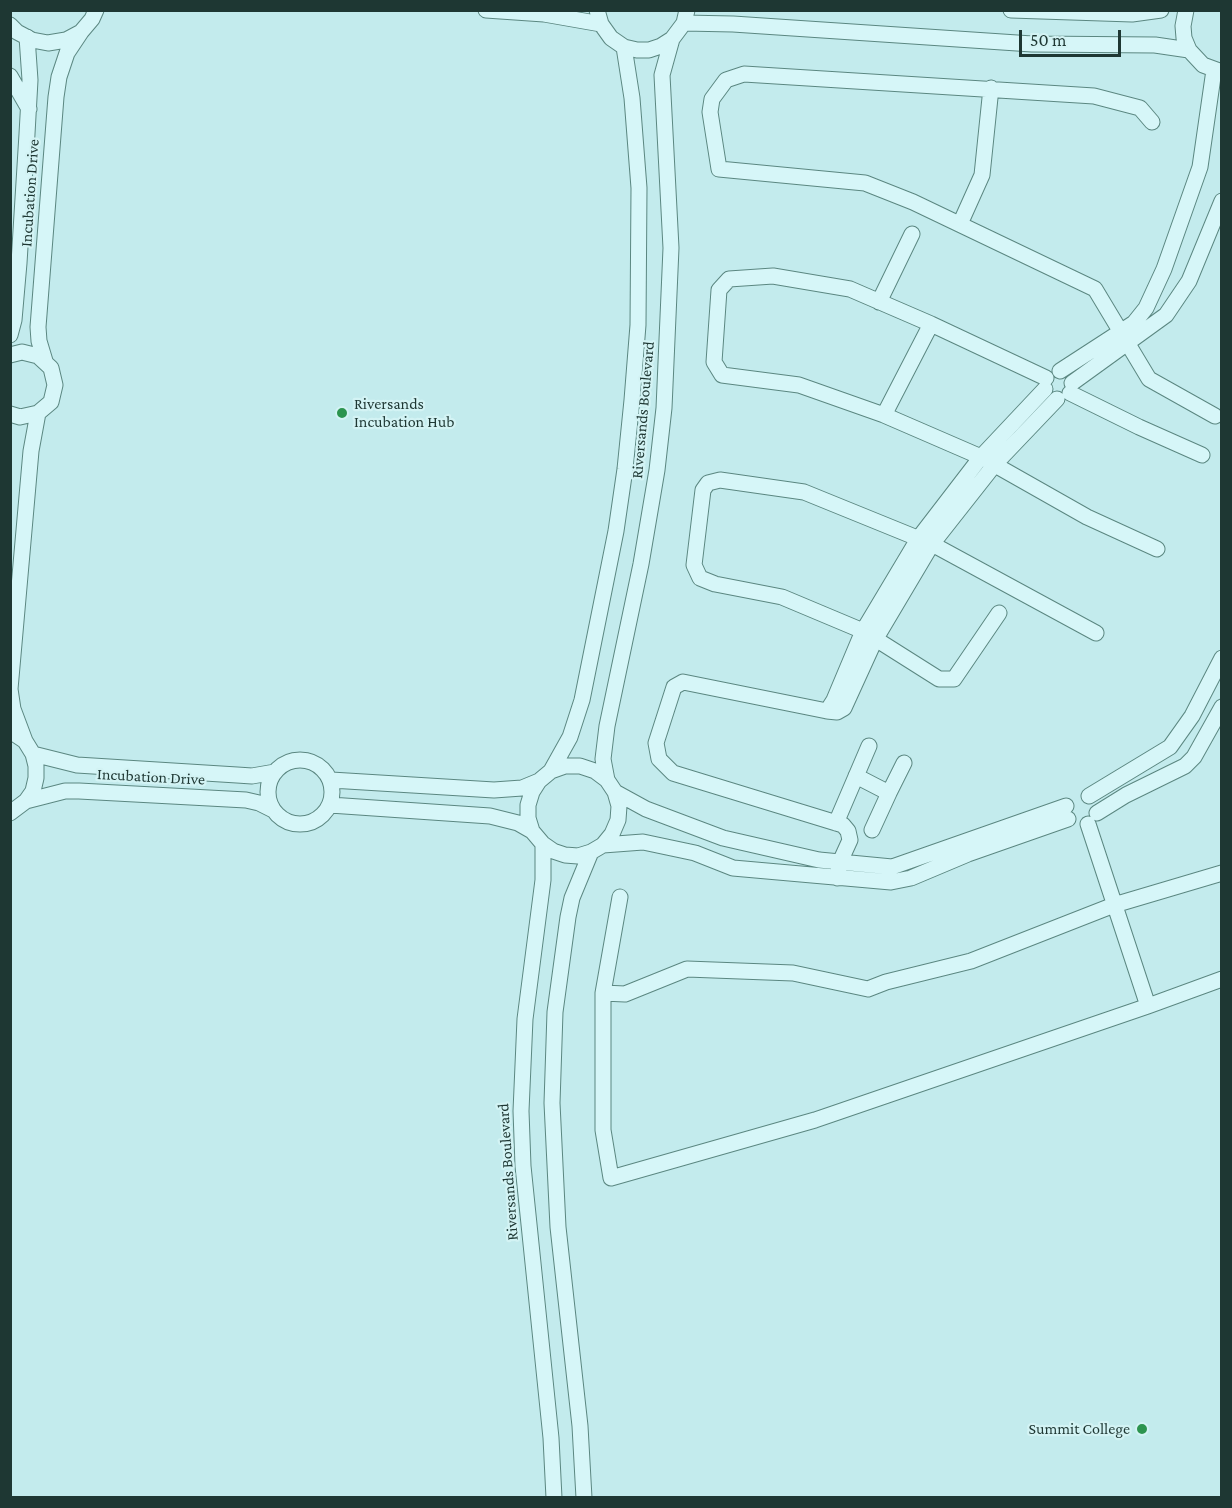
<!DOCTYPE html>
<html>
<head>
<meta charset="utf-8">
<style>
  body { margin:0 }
  #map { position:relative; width:1232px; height:1508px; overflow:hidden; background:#c3ebed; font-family:"Crimson Pro",serif }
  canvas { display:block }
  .frame { position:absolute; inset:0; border:12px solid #1e3733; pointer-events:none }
  .scale { position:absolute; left:1019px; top:30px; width:102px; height:27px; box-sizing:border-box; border:3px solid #1e3733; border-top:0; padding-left:8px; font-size:18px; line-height:21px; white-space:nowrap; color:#1e3733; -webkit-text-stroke:4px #d3f3f4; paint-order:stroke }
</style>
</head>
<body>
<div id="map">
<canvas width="1232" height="1508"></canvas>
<div class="frame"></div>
<div class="scale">50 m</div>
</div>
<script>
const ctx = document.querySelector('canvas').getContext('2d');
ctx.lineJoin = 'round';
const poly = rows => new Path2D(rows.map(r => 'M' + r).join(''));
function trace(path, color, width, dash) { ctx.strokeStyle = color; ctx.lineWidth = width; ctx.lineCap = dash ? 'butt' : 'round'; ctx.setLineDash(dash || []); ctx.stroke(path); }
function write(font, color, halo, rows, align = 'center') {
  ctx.font = font + ' "Crimson Pro",serif'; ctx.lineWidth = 4.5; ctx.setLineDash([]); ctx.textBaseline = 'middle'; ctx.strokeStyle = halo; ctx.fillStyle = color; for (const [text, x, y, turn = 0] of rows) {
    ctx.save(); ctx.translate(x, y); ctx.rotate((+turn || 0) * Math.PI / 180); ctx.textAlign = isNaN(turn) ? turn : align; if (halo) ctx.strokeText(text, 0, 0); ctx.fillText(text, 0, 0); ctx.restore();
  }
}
const minor = poly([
  [486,10,544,14,601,24],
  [597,10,601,24,611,38,624,47,637,50,649,50,661,46,672,39,684,23,687,10],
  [1011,10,1132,14,1161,10],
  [1186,10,1183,26,1184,38,1189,50,1203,65,1222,72],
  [684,23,733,24,1032,44,1155,45,1189,50],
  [10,25,17,32,32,40,48,43,66,40,81,32,92,19,96,10],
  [10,76,29,109],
  [1152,122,1140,108,1094,96,744,74,726,80,712,99,710,112,719,169,865,183,913,202,1095,289,1149,379,1215,416],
  [960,224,982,175,991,88],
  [879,302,912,234],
  [10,335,14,320,19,263,27,134,30,80,27,37],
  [10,355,22,352,38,356,51,368,55,385,51,402,38,413,20,417,10,414],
  [45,361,39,341,38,327,56,97,59,77,67,53,81,32],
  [1060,371,1134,323,1146,308,1164,269,1200,167,1214,70],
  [1046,378,931,324,850,289,773,276,729,279,719,290,714,362,722,375,799,385,884,415,981,457,1087,517,1157,549],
  [1072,383,1166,315,1189,281,1222,201],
  [1070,393,1139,427,1202,455],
  [884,415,931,324],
  [999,613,954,679,939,679,863,631,782,597,715,584,700,578,694,565,703,490,708,483,720,480,804,492,932,544,1096,633],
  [10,689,31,451,38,413],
  [10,689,13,709,25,741],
  [827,711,834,700,863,631,918,539,981,457,1045,389],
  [10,731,25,741,33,754,36,766,36,778,33,791,26,801,10,813],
  [33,754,77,765,237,775,252,776,275,772],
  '268 792a32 32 0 1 1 64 0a32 32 0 1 1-64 0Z',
  [551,771,570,737,582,700,616,531,625,469,632,400,638,325,639,188,632,98,624,47],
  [856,776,889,793,904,763],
  [331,780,494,790,522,788,539,781],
  [607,780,603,759,607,726,641,564,657,470,664,408,671,248,662,75,672,39],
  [615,792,646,809,723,838,819,860,892,867,1066,806],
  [1089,796,1170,747,1192,716,1222,658],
  [26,801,65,791,79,791,246,800,259,803,273,810],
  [330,805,490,816,518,823,532,831],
  [1097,813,1126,795,1185,766,1194,757,1222,707],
  [836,823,869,746],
  [1088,824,1148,1006],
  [872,830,889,793],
  [543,844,543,880,525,1019,521,1111,523,1166,551,1438,554,1498],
  [603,845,612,834,618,820,619,806,615,792,607,780,595,771,580,766,565,766,551,771,539,781,532,792,528,805,528,818,532,831,543,844,553,851,565,855,578,856,591,852,603,845,643,842,695,853,733,868,891,882,911,878,968,854,1068,819],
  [1222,873,1114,905,971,961,886,982,868,989,793,973,687,969,625,994,603,993,603,1130,611,1178,815,1120,1148,1006,1222,979],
  [837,878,840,862,850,840,848,831,843,825,673,773,659,759,656,743,674,687,683,682,827,711,837,712,844,708,875,640,932,544,995,464,1057,399],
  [603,993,620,897],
  [584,1498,580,1426,558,1227,552,1103,555,1012,568,917,572,898,591,852]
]);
trace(minor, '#5b8781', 17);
trace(minor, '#d6f6f8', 15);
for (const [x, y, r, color] of [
  [342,413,6,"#2c944f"],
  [1142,1429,6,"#2c944f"]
]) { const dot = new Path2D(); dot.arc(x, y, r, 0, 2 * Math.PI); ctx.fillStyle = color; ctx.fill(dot); trace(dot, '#d3f3f4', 2); }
write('16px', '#1e3733', '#d3f3f4', [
  ["Incubation Drive",30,193,-86],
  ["Riversands Boulevard",643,410,-85],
  ["Incubation Drive",151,777,3],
  ["Riversands Boulevard",508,1172,-94]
]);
write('16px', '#1e3733', '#d3f3f4', [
  ["Riversands",354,404],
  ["Incubation Hub",354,422],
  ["Summit College",1130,1429,"right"]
], 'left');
</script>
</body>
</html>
